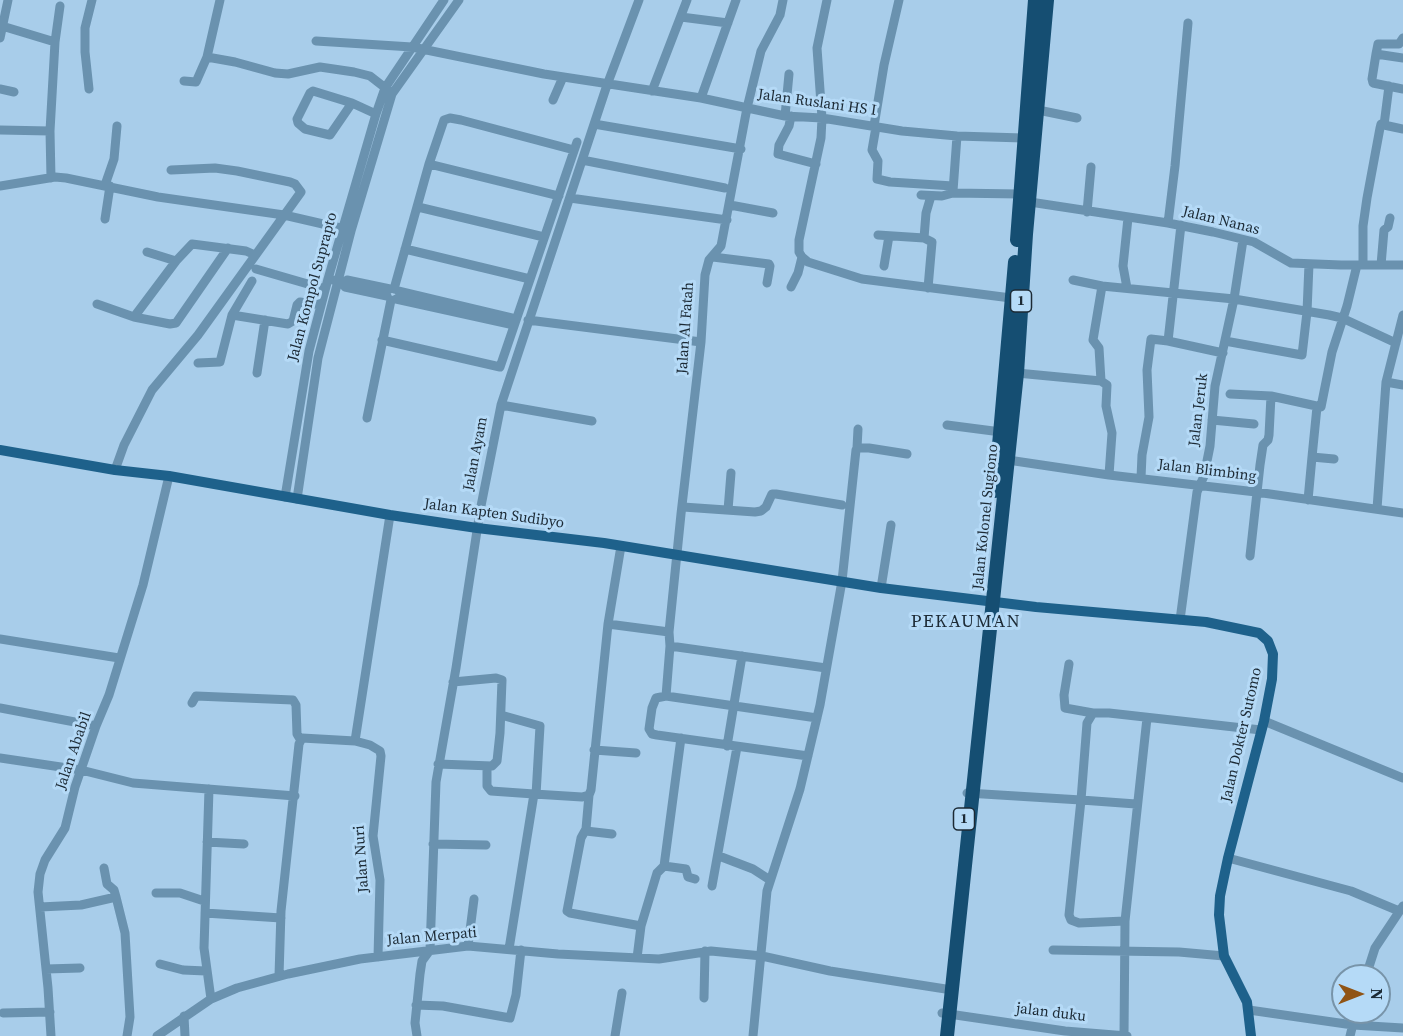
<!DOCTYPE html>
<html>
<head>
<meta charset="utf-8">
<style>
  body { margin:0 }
  #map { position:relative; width:1403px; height:1036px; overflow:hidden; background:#a8cdea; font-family:"Source Serif 4",serif }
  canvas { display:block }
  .north { position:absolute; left:1331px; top:964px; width:60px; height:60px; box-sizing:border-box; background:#b5daf7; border:2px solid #7894a9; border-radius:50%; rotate:90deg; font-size:16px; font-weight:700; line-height:24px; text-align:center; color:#1c2a35 }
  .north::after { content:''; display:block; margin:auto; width:21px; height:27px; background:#905415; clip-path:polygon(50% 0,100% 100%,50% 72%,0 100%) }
</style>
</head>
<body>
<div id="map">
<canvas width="1403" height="1036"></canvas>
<div class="north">N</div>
</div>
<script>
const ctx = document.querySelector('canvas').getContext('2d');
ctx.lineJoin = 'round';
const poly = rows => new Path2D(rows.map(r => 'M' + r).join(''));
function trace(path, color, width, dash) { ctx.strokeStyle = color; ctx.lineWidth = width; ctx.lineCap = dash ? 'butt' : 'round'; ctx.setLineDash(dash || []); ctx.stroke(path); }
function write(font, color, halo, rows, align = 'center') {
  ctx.font = font + ' "Source Serif 4",serif'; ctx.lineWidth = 6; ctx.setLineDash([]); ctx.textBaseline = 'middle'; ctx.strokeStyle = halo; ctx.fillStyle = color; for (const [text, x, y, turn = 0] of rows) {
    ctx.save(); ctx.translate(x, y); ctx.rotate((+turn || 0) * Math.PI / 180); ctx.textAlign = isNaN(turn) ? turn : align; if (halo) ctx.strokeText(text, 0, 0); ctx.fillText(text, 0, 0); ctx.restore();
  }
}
trace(poly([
  [220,0,207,57,235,62,275,73,288,74,320,67,354,72,370,76,388,90],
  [827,0,817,48,822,118,821,138,799,240,799,252,802,257,808,262,862,279,1011,298],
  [681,17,728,23],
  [2,26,55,42],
  [0,38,8,0],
  [316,41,412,47,544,74,701,98,785,116,822,118,902,131,957,136,1023,138],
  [1376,54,1378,44,1399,44,1403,38],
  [1403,58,1376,54,1372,79,1373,83,1403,89],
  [184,81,196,82,207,57],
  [1389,86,1384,125,1403,129],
  [0,89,14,92],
  [89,89,85,52,85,28,92,0],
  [652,91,687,0],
  [701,98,736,0],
  [553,100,563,77],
  [352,103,330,135,305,129,298,123,297,119,310,93,313,91,352,103,376,114],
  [1038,110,1077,118],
  [785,116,789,74],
  [791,116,789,126,779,145,778,154,816,164],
  [594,124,741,149],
  [874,126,884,65,899,0],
  [876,127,872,150,878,161,877,179,890,182,953,186],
  [0,130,50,131],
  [582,160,725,188],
  [429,164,559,196],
  [51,178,50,131,55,42,60,6],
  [105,185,114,159,117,126],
  [0,186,55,177,66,178,158,197,284,215,349,230],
  [953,191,957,136],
  [921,195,942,196,953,193,1020,194],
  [570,198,727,220],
  [1030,202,1168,223,1213,232,1254,242,1291,263,1341,265,1403,265],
  [730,205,773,213],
  [418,207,544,237],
  [1087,212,1091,167],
  [105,219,110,186],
  [1168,223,1175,166,1188,23],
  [878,235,924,238,926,213,931,196],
  [924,238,932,242,928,288],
  [405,249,530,279],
  [147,252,176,261],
  [713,257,769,264,770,266,767,283],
  [1363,265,1363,226,1367,198,1380,128,1381,124,1384,125],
  [1381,265,1384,230,1388,227,1390,218],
  [884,266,889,236],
  [256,269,325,289],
  [333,280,343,283,347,280,390,289],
  [1073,280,1102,286],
  [343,283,345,287,387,296],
  [791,287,798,273,802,257],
  [1127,288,1123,266,1128,218],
  [394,289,429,164,444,120,450,118,461,120,574,150],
  [398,291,516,319],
  [396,299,514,325],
  [97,304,134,317,176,261,192,244,246,251,255,255],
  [232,315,252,281],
  [134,317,170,324,176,323,228,248],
  [528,320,701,342],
  [382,340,500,367,577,142],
  [1168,341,1181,225],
  [1225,341,1302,355,1307,312,1309,264],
  [198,363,220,362,232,315,288,324,293,321,297,305,300,302,321,305],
  [257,373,265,320],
  [1017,373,1101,381],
  [1386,382,1403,385],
  [1230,394,1271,396,1321,407,1332,352,1347,306,1357,265],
  [501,405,592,421],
  [367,418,391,300],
  [1212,420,1254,424],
  [947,425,1001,432],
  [857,448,858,429],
  [1312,457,1317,407],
  [1008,460,1109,475,1256,492,1403,513],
  [115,470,124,445,152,390,198,335,301,192,295,184,290,182,237,171,215,168,171,170],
  [1109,475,1112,433,1106,406,1107,385,1101,381,1099,348,1093,340,1102,286,1234,299,1329,315,1342,318,1396,343],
  [1141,478,1142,455,1149,417,1147,370,1151,339,1168,341,1223,353],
  [285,497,309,351,328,279,376,114,385,88,444,0],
  [297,499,318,358,351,231,392,94,459,0],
  [1308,500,1312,457,1334,459],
  [683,507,755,512,761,511,766,507,772,494,776,494,842,505],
  [1377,509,1386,382,1403,315],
  [728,510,731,473],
  [1250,556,1260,465,1263,445,1268,440,1269,435,1271,396],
  [881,588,891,525],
  [1180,620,1197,492,1204,476,1210,446,1215,386,1234,299,1243,240],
  [608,624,669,632],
  [0,639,119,658],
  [670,646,669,632,681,514,701,342,705,275,709,260,721,246,747,108,761,51,780,15,783,0],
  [1069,664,1064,695,1065,708,1093,713],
  [666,696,817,718],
  [192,703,196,696,293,700,296,705,297,734,300,739],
  [0,708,96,726],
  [501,715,540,726,536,795],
  [1264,721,1403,778],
  [355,741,390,515],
  [727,746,742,656],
  [594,750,636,753],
  [808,756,657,735,652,734,649,729,652,708,656,698,666,696,670,646,826,668],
  [0,758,81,770,133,783,295,796],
  [438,764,492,766,497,761,500,733,502,680,496,678,453,682],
  [487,766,487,786,491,791,534,794],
  [209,789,204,948,211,999],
  [967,793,1081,800,1087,723,1093,713,1109,713,1261,730],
  [589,795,586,829,581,838,567,911,570,913,641,926],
  [586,831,612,834],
  [207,842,244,844],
  [433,844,486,845],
  [719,856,753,869,770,880],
  [1228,858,1351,891,1399,911],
  [664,866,686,869,688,877,695,879],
  [104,868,107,884,114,890,116,897],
  [712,886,737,747],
  [156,893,180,893,204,901],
  [40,907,81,905,116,897,125,933,130,1017,127,1036],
  [205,913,281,918],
  [1125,921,1079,923,1071,920,1069,915,1081,800,1136,804],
  [468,946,474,899],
  [509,949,534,794,582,797,589,795,591,790,608,624,621,546],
  [1053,950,1179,952,1224,956],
  [637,958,641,926,657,873,664,866,681,738],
  [160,964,183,970,206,971],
  [46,969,80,968],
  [279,976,281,911,299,744,302,738,355,741,370,745,380,751,381,756,373,836,380,880,378,957],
  [1366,976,1375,948,1403,906],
  [704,998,705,951],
  [416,1005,443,1006,510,1018,516,995,521,950],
  [1249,1010,1353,1025,1403,1028],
  [3,1013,50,1012],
  [942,1013,1065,1031,1127,1036],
  [184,1016,185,1036],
  [51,1036,48,988,38,892,40,874,45,860,65,828,75,787,96,726,109,695,143,585,169,476],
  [157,1036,211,999,237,988,288,974,360,959,468,946,558,954,659,959,711,951,762,956,830,971,952,990],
  [417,1036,415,1023,420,974,422,961,430,950,436,782,456,668,480,511,501,405,607,85,639,0],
  [615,1036,622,993],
  [753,1036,767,891,800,789,820,705,842,581,856,450,857,448,869,448,907,454],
  [1124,1036,1125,921,1147,718],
  [1350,1036,1356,1012]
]), '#6a92af', 9);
trace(poly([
  [0,450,115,470,169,476,390,515,477,528,604,543,881,588,1036,607,1206,622,1259,633,1268,641,1273,654,1272,679,1264,721,1228,858,1220,896,1219,915,1224,956,1247,1002,1251,1036]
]), '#1e618b', 10);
trace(poly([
  [1017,240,1035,0],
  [995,491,1015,262],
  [947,1036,1017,373,1026,234,1047,0]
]), '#154e72', 14);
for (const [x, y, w] of [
  [1021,301,21],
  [964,819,21]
]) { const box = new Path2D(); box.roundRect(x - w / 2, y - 11, w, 22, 4.5); ctx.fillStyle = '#b5daf7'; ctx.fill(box); trace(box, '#1c2a35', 1.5); }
write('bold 14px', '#1c2a35', null, [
  ["1",1021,301],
  ["1",964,819]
]);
write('15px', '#1c2a35', '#b5daf7', [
  ["Jalan Ruslani HS I",817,103,8],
  ["Jalan Nanas",1221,221,14],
  ["Jalan Kompol Suprapto",313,287,-75],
  ["Jalan Al Fatah",686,328,-86],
  ["Jalan Jeruk",1199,410,-83],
  ["Jalan Ayam",476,454,-79],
  ["Jalan Blimbing",1207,471,7],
  ["Jalan Kapten Sudibyo",494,514,8],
  ["Jalan Kolonel Sugiono",986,517,-84],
  ["Jalan Dokter Sutomo",1242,735,-77],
  ["Jalan Ababil",74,751,-71],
  ["Jalan Nuri",362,859,-94],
  ["Jalan Merpati",432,937,-5],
  ["jalan duku",1051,1013,7]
]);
ctx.letterSpacing = '1.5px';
write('18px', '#1c2a35', '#b5daf7', [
  ["PEKAUMAN",966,622]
]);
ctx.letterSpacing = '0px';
</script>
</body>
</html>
